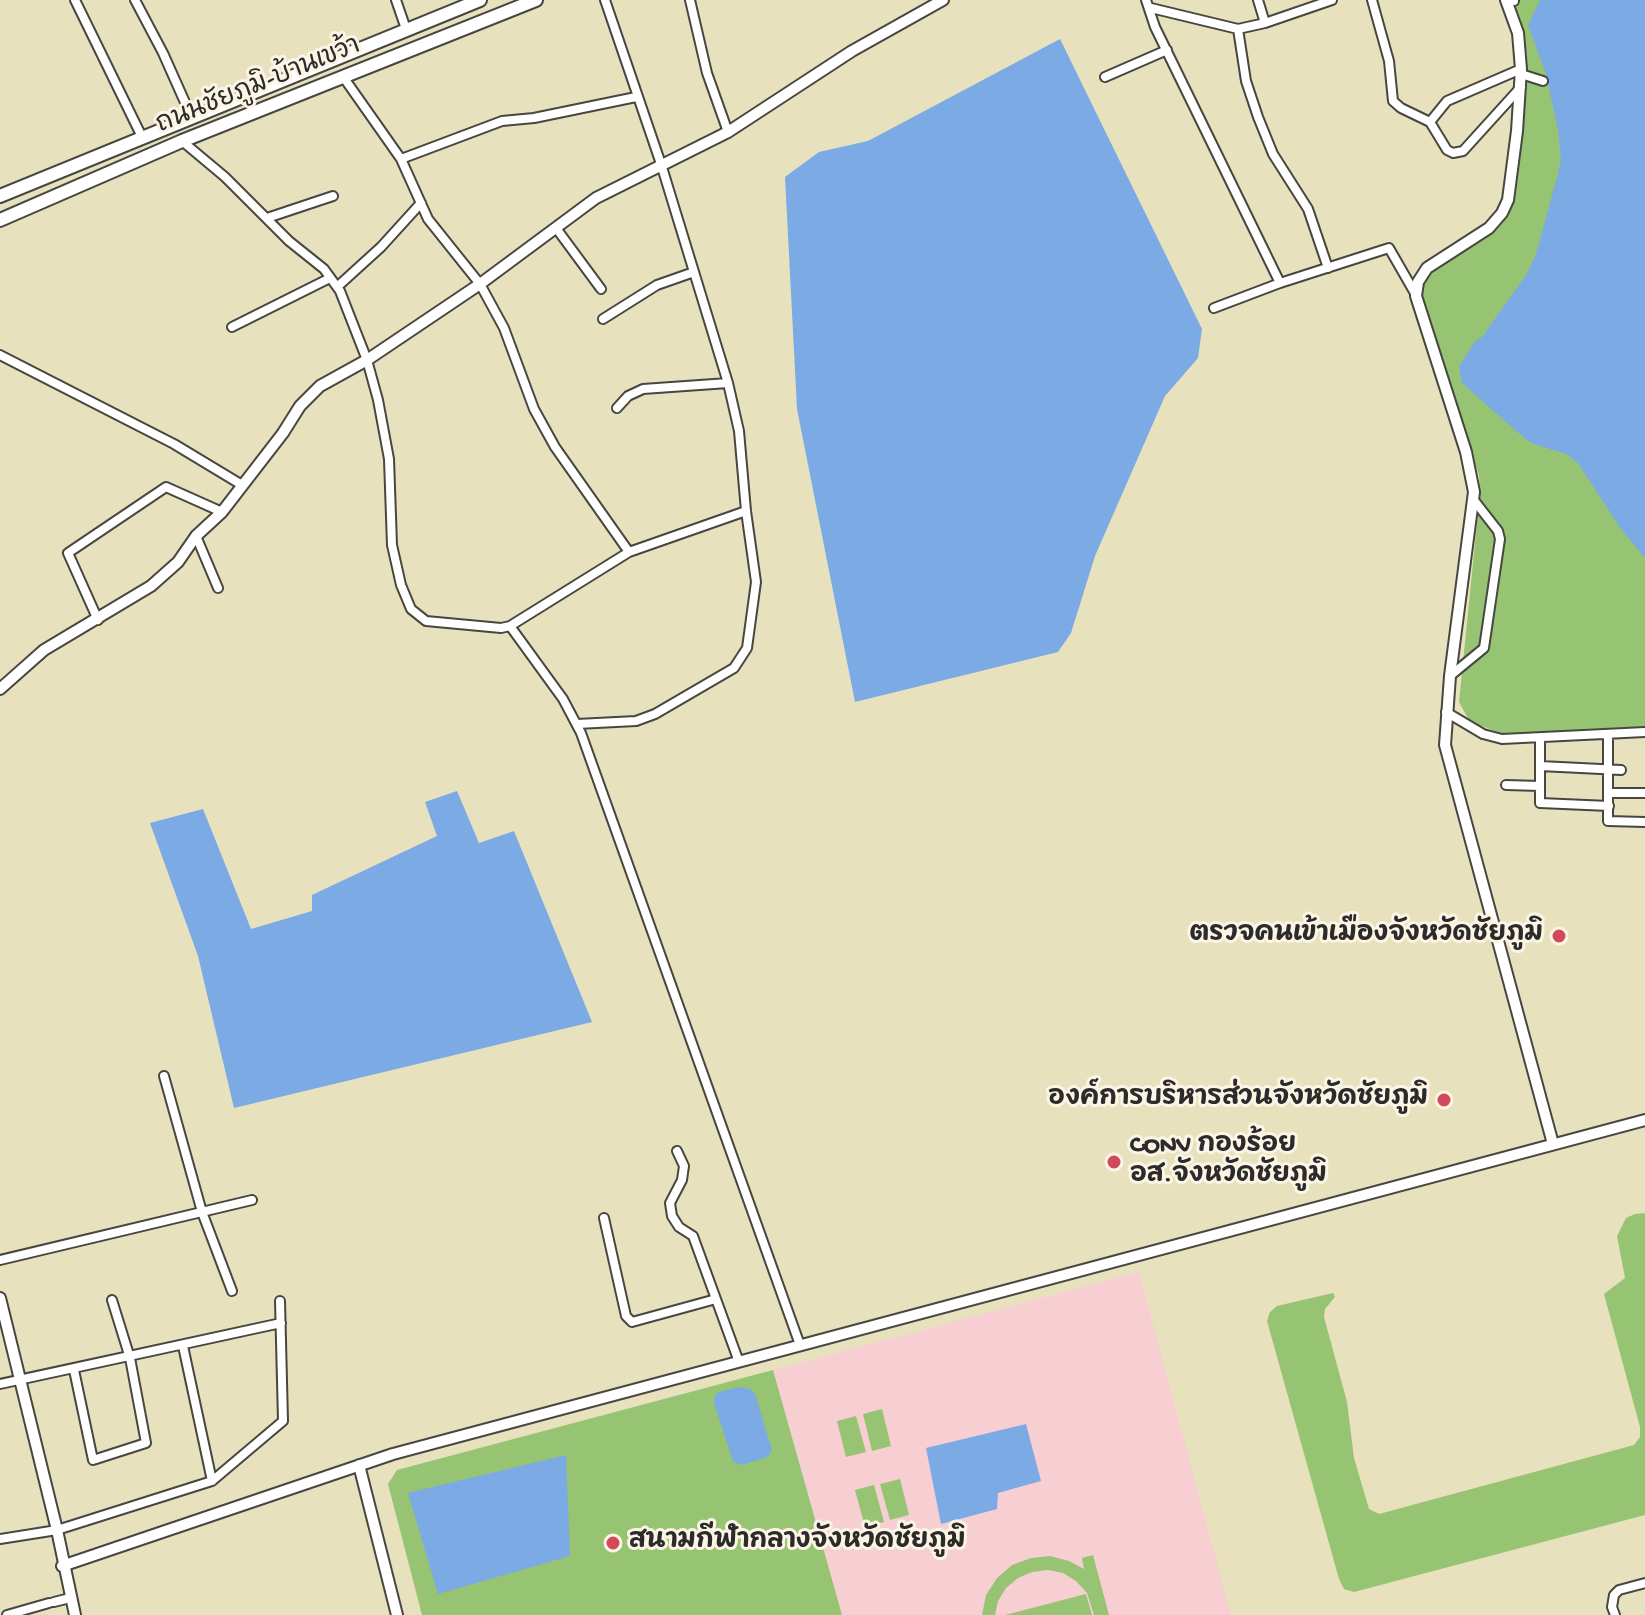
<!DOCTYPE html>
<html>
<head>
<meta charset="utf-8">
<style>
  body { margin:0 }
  canvas { display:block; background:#e7e1bd }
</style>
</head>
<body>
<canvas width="1645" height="1615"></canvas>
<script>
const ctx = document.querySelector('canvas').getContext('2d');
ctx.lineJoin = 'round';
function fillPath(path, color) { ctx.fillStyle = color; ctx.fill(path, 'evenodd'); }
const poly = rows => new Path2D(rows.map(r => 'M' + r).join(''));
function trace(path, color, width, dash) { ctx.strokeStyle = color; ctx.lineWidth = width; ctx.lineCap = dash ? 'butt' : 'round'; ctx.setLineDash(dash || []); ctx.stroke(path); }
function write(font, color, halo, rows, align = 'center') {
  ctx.font = font + ' "Gochi Hand","Playpen Sans Thai",sans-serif'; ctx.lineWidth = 6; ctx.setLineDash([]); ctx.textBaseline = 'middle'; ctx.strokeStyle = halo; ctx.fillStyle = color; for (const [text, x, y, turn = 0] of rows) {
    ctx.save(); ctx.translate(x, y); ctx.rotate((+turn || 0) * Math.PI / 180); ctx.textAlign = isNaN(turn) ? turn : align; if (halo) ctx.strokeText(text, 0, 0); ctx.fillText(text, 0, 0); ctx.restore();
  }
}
fillPath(poly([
  [1139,1272,1231,1615,842,1615,773,1370]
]), '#f7cfd2');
fillPath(poly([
  [1511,0,1645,0,1645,728,1504,734,1470,722,1459,702,1480,493,1479,476,1419,286,1427,274,1510,205,1516,185,1527,55,1522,28],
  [1645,1213,1645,1515,1354,1592,1344,1589,1339,1579,1267,1321,1270,1312,1277,1306,1333,1293,1335,1297,1325,1309,1324,1317,1347,1402,1354,1458,1369,1509,1379,1514,1634,1445,1640,1437,1640,1427,1604,1294,1625,1278,1617,1236,1626,1218,1635,1214],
  [773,1370,842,1615,422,1615,388,1484,397,1470],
  [882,1409,891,1446,872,1451,863,1414],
  [856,1416,866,1452,846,1457,837,1421],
  [900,1479,909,1515,890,1520,880,1484],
  [874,1485,884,1522,865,1527,855,1490],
  [1093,1555,1109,1615,1094,1615,1087,1593,1076,1581,1063,1573,1048,1570,1032,1572,1018,1578,1006,1588,998,1601,995,1615,982,1615,986,1595,997,1578,1012,1565,1031,1558,1050,1556,1069,1561,1084,1569,1082,1558],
  [1086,1594,1092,1615,1005,1615]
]), '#97c472');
fillPath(poly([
  [1540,0,1645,0,1645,558,1621,529,1578,463,1566,454,1531,443,1515,430,1462,383,1459,367,1475,341,1482,337,1526,275,1536,254,1556,181,1561,160,1558,130,1546,74,1528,25],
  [1060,39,1202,329,1198,358,1165,396,1095,556,1071,633,1058,652,855,702,797,409,785,177,819,152,868,141],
  [457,791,479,843,514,831,592,1022,234,1108,198,956,150,823,203,809,251,929,312,911,312,895,437,836,425,802],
  [739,1387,750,1389,755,1394,772,1450,768,1457,741,1465,733,1461,714,1403,714,1397,719,1392],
  [1026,1424,1041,1481,998,1493,997,1509,941,1524,926,1448],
  [566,1455,570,1556,438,1594,408,1493]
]), '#7baae5');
const minor = poly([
  [75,0,142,137],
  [135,0,163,53,192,118],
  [396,0,406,29],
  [690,0,707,73,728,132],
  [1146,0,1155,27,1280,283],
  [1258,0,1265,23],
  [1372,0,1389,61,1393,101,1401,108,1430,122,1447,150,1453,153,1463,151,1521,87],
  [1514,0,1514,1],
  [1151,8,1238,29,1265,23,1332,0],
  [1238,29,1246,81,1258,117,1273,154,1308,209,1328,268],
  [1521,74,1543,81],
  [1105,77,1167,50],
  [344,78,401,159,428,219,480,284,504,328,534,409,555,447,629,552],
  [1430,122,1447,101,1521,69],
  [182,141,225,177,289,241,324,269,340,291,367,360,378,400,389,459,392,545,401,585,411,609,426,621,501,628,510,626,629,552,746,511],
  [401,159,502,121,534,118,636,97],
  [267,218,333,196],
  [556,228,601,289],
  [337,287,381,247,421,203],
  [1214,308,1280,283,1389,248,1416,295],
  [603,319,657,285,694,272],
  [232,327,330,278],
  [0,355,174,444,242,485],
  [617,408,628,396,643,389,728,383],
  [196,536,218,588],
  [98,620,68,553,166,487,222,512],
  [510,626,563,699,581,733,800,1345],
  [1450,676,1484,648,1500,539,1498,531,1473,499],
  [1446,712,1483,734,1502,739,1645,732],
  [577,724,636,721,655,714,734,668,747,648,756,582,746,511,739,431,728,383,661,164,605,0],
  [1608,735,1608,821,1645,822],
  [1540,738,1540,803,1609,806],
  [1540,766,1621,770],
  [1506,785,1540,786],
  [1609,793,1645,793],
  [164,1076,202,1212,232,1291],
  [677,1151,684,1166,682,1180,670,1203,672,1216,679,1227,693,1236,739,1362],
  [604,1218,626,1316,632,1322,716,1299],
  [0,1260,252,1200],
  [183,1346,212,1481],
  [74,1370,93,1460,146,1443,130,1358,112,1300],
  [0,1384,281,1323],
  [0,1539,57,1530,212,1481,283,1421,280,1301],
  [54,1602,70,1598],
  [7,1615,49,1603],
  [1615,1615,1612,1607,1614,1595,1619,1590,1645,1583]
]);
const tertiary = poly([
  [1506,0,1518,33,1521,69,1517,131,1508,200,1502,213,1489,228,1427,268,1418,282,1416,296,1466,452,1474,492,1450,676,1445,745,1553,1144],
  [0,689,44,650,151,586,178,562,196,536,222,512,283,433,300,406,320,386,367,360,480,284,596,198,728,132,852,51,943,0],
  [0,1298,57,1530,75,1615],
  [359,1465,397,1615],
  [62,1566,393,1454,1645,1120]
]);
const primary = poly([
  [0,196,480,0],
  [0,220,182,141,536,0]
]);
trace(minor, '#474641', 12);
trace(tertiary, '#474641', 14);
trace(primary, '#474641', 16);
trace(minor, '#fff', 8);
trace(tertiary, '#fff', 10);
trace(primary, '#fff', 12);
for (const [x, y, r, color] of [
  [1559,936,8,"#d1495b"],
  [1444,1100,8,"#d1495b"],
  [1114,1162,8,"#d1495b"],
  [613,1543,8,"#d1495b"]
]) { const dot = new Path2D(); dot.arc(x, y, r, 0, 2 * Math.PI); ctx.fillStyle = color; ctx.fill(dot); trace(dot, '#fcf5e5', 3); }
write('26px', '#2b2b2b', '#fcf5e5', [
  ["ถนนชัยภูมิ-บ้านเขว้า",259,87,-22]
]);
write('bold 26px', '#2b2b2b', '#fcf5e5', [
  ["ตรวจคนเข้าเมืองจังหวัดชัยภูมิ",1543,936],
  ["องค์การบริหารส่วนจังหวัดชัยภูมิ",1428,1100],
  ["CONV กองร้อย",1130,1147,"left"],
  ["อส.จังหวัดชัยภูมิ",1130,1177,"left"],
  ["สนามกีฬากลางจังหวัดชัยภูมิ",629,1543,"left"]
], 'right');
</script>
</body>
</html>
